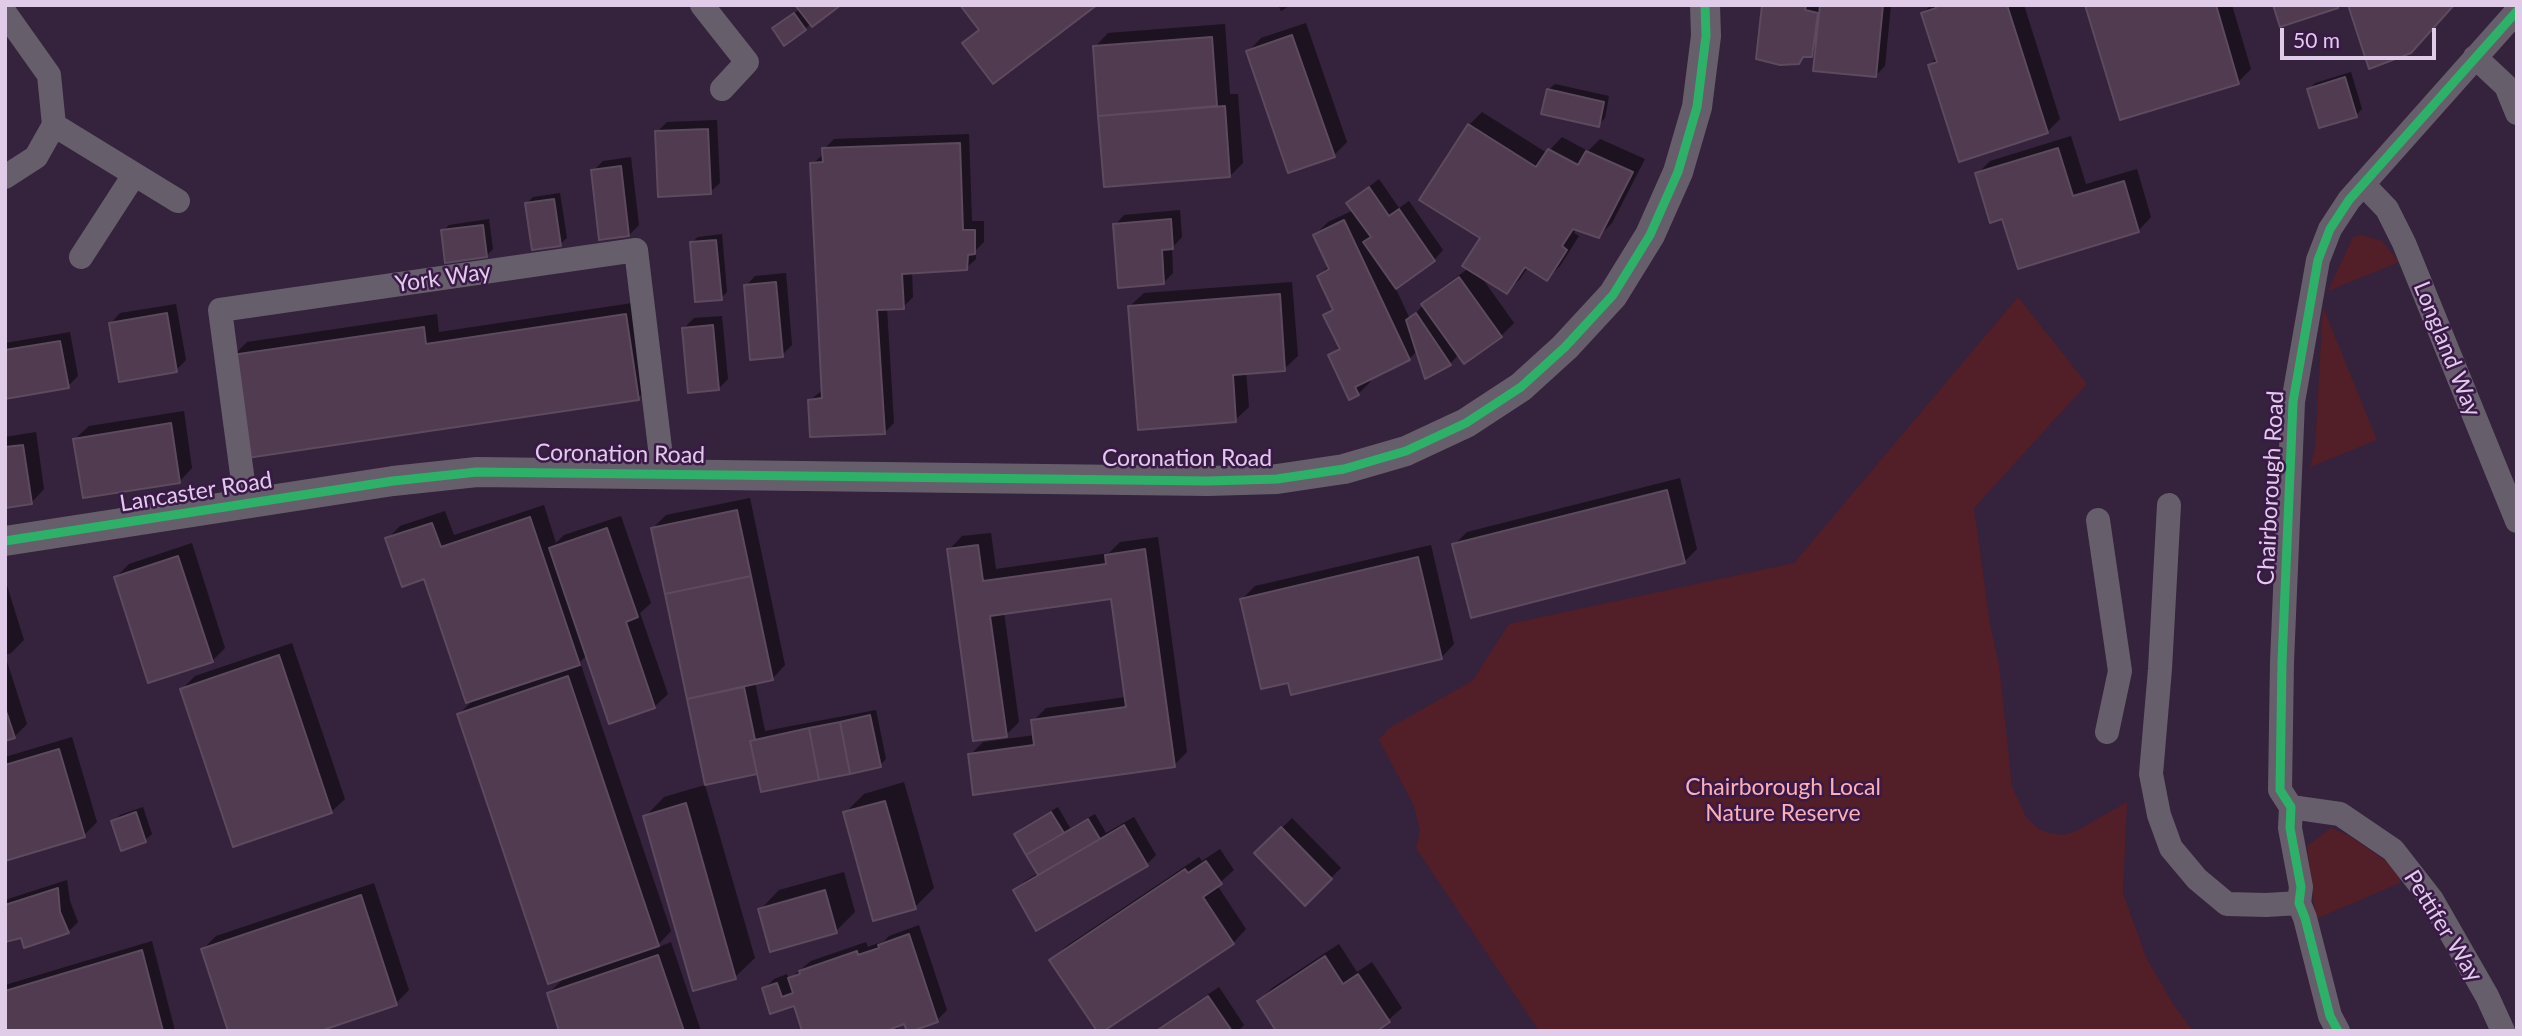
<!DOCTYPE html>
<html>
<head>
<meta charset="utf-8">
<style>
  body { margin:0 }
  #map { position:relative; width:2522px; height:1036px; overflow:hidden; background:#35223c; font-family:Lato,sans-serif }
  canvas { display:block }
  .frame { position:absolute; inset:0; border:7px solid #e0cbe8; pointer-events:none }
  .scale { position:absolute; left:2280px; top:28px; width:156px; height:32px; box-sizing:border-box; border:4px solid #e0cbe8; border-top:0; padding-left:9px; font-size:21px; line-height:24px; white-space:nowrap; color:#e0cbe8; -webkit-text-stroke:5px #3a1847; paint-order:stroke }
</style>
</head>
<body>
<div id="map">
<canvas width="2522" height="1036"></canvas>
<div class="frame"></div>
<div class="scale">50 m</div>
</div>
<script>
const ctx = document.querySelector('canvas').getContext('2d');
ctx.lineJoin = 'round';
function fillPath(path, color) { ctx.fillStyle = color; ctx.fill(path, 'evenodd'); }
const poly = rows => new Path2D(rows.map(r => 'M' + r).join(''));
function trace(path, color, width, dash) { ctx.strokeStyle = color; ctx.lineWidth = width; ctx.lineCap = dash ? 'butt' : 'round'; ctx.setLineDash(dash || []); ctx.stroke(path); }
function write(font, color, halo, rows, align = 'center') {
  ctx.font = font + ' Lato,sans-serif'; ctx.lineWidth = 5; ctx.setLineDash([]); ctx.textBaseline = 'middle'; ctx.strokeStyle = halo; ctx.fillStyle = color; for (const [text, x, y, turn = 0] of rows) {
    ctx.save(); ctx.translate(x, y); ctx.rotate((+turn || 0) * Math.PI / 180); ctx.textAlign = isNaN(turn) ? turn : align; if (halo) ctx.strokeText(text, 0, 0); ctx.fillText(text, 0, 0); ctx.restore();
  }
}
fillPath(poly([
  [2363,235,2382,241,2399,262,2328,291,2353,237],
  [2018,297,2087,384,1974,508,1990,624,1999,665,2012,786,2026,817,2037,828,2049,833,2064,835,2076,831,2127,802,2123,893,2146,957,2173,1004,2193,1031,1539,1031,1416,848,1420,830,1414,806,1379,740,1389,728,1472,681,1509,624,1794,563],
  [2323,307,2377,440,2310,467,2315,448],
  [2331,828,2348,835,2386,861,2400,875,2400,883,2316,919,2307,846]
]), '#521e27');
fillPath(poly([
  [1278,5,1291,5,1281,11],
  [1764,5,1891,5,1885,66,1875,76,1817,49,1811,55,1805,55,1798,63],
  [1931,5,2024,5,2060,119,2047,132,1930,65,1937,57,1923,13],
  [2087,5,2232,5,2251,69,2238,82],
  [800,9,811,23,805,29,774,28],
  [1306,23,1347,142,1334,155,1248,52,1261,38],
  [1225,24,1230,94,1238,94,1243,163,1230,176,1105,185,1095,47,1108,33],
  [2351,72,2362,109,2356,115,2309,89,2315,83],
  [1555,84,1609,96,1605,118,1598,125,1548,90],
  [1482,112,1547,153,1562,137,1588,151,1600,139,1645,159,1612,223,1599,236,1576,229,1574,233,1579,236,1560,266,1547,279,1528,267,1520,279,1507,292,1480,275,1514,323,1501,336,1459,354,1450,364,1418,350,1409,359,1369,378,1371,381,1358,394,1330,355,1340,346,1325,315,1333,307,1319,276,1329,265,1315,235,1328,222,1354,210,1348,203,1379,179,1399,208,1409,201,1443,250,1434,260,1395,287,1410,319,1437,291,1469,268,1483,238,1422,199,1469,125],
  [717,120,720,183,710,192,657,132,667,122],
  [969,134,972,221,984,221,984,242,976,250,976,259,966,268,912,272,913,297,903,307,887,308,894,423,884,433,810,400,823,390,812,164,824,154,824,149,834,139],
  [2071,136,2086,184,2137,169,2151,217,2138,231,2004,217,1977,174,1990,161],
  [631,157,639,225,629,235,593,171,603,161],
  [560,193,567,238,560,244,527,203,533,197],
  [1180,210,1182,237,1172,248,1173,273,1164,282,1115,225,1124,215],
  [489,219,493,249,487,255,443,231,449,225],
  [722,234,727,292,721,298,691,243,698,237],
  [786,273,792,345,782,355,746,286,755,276],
  [1292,282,1298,356,1284,369,1246,372,1249,407,1235,420,1130,306,1144,293],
  [639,302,651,385,638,398,233,356,247,342,437,314,439,332],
  [176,304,186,360,176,370,111,323,120,313],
  [722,316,728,379,718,389,684,328,694,318],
  [70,332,78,376,68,386,5,397,5,343],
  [184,411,192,468,179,482,75,439,89,426],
  [36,432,44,489,31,503,5,507,5,437],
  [1680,478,1697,549,1684,562,1454,545,1467,532],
  [750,498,785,665,772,679,755,682,765,731,876,710,886,759,880,765,759,772,706,783,653,528,666,515],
  [544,505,556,543,564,535,621,516,651,603,640,613,668,694,654,707,587,655,580,662,671,931,654,949,671,942,701,1031,561,1031,549,993,567,975,459,714,474,699,426,577,387,539,400,526,445,511,454,535],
  [991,533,996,569,1109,553,1120,542,1158,537,1187,752,1174,765,970,755,983,742,1035,735,1033,721,1046,708,1126,697,1112,597,1004,612,1019,722,1006,735,949,550,962,536],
  [192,543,225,648,212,661,116,577,129,564],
  [1431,545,1454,644,1441,658,1289,680,1242,599,1255,586],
  [5,579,24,640,11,653,5,655,27,724,14,737,5,739],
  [292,643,345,799,331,812,182,689,195,676],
  [72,737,97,822,84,835,5,859,5,757],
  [904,782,934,888,915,907,845,813,864,794],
  [705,785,755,958,735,977,645,817,664,797],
  [143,807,152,834,145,840,113,822,120,815],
  [1058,807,1070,828,1095,814,1106,833,1134,817,1156,855,1147,864,1015,890,1025,881,1038,873,1016,834,1022,828],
  [1292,818,1341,868,1305,903,1257,853],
  [1220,849,1234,870,1217,885,1246,929,1233,943,1101,1031,1052,960,1065,947,1199,857,1202,861],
  [844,872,855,912,836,931,760,910,779,890],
  [67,880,70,901,78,922,68,932,25,946,22,935,5,940,5,900],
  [374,883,409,990,396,1003,203,949,216,936],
  [919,925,947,1010,937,1020,908,1030,905,1021,897,1024,898,1028,895,1031,804,1031,795,1004,764,989,774,979,787,974,789,979,811,961,866,942,868,947,884,941,889,936],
  [152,941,175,1031,5,1031,5,985],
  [1339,944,1357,972,1372,962,1402,1008,1381,1026,1383,1031,1278,1031,1259,1001,1272,988],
  [1219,987,1244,1025,1238,1031,1154,1031]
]), '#0007');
const building = poly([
  [795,5,841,5,812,27,795,5],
  [960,5,1097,5,993,84,962,43,979,30,960,5],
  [1762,5,1806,5,1805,10,1818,13,1812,57,1803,57,1799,64,1780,65,1756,59,1762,5],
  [1820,5,1883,5,1876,77,1813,71,1820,5],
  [1935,5,2007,5,2048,133,1959,162,1928,65,1937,62,1921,13,1936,8,1935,5],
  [2085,5,2216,5,2239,84,2120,120,2085,5],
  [2273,5,2337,5,2338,8,2280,27,2273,5],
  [2348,5,2454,5,2411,53,2369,69,2348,5],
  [794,13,806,30,784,46,772,28,794,13],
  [1292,35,1335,157,1288,173,1246,51,1292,35],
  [1212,37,1217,106,1098,116,1093,46,1212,37],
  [2345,77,2357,117,2319,128,2307,89,2345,77],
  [1547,89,1604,102,1599,127,1541,114,1547,89],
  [1225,106,1230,177,1104,187,1098,116,1225,106],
  [1468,124,1536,167,1548,149,1578,165,1586,151,1633,172,1599,238,1573,229,1562,246,1567,250,1547,281,1525,267,1507,294,1462,266,1480,238,1419,200,1468,124],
  [708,129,711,194,658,197,655,131,708,129],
  [960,143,963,230,975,230,975,254,968,255,967,270,902,274,904,309,877,310,885,434,810,437,808,400,822,398,810,163,823,162,822,148,960,143],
  [2058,148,2073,196,2124,181,2139,232,2018,269,2002,219,1990,223,1975,173,2058,148],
  [621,166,629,236,599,240,591,170,621,166],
  [1369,187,1389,216,1399,209,1435,261,1396,289,1363,242,1371,237,1346,203,1369,187],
  [554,199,561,246,532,250,525,203,554,199],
  [1171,219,1173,249,1162,250,1164,284,1118,288,1113,224,1171,219],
  [1344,220,1410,360,1355,387,1359,395,1349,400,1328,355,1340,349,1323,315,1333,310,1317,276,1329,269,1313,235,1344,220],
  [483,225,487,257,445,263,441,230,483,225],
  [716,240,722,300,695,302,690,242,716,240],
  [1459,277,1502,337,1464,364,1421,304,1459,277],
  [776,282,783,357,750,360,744,285,776,282],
  [1280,294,1285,371,1233,375,1236,422,1138,430,1128,306,1280,294],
  [167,313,177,372,119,382,109,323,167,313],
  [1416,313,1451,365,1425,379,1406,320,1416,313],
  [626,314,639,400,247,458,232,355,424,327,426,344,626,314],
  [713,325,719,390,688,393,682,328,713,325],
  [60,341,69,388,5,399,5,350,60,341],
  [171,423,180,483,83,498,73,439,171,423],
  [23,445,32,504,5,508,5,447,23,445],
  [1667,490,1685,563,1471,618,1452,544,1667,490],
  [737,510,751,576,665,594,651,528,737,510],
  [530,517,580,665,466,703,424,579,402,587,385,538,432,523,441,547,530,517],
  [607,528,638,617,626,622,655,708,609,724,549,548,607,528],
  [978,545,983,581,1106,564,1105,555,1145,549,1175,767,973,795,968,754,1034,745,1031,720,1126,707,1111,599,990,616,1007,737,973,741,947,549,978,545],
  [178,556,213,662,148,683,114,577,178,556],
  [1418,557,1442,659,1291,695,1288,683,1261,689,1240,599,1418,557],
  [751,576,773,680,687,699,665,594,751,576],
  [279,655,332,813,233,847,180,689,279,655],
  [568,676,659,946,548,984,457,714,568,676],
  [744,687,755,740,750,741,757,774,705,785,687,699,744,687],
  [5,708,15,738,5,741,5,708],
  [870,715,881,767,850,774,840,722,870,715],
  [840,722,850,774,819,780,809,728,840,722],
  [809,728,819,780,761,792,750,741,809,728],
  [59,749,85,837,5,861,5,765,59,749],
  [885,801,916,909,873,921,843,812,885,801],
  [686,803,736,979,693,991,643,816,686,803],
  [136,812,146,842,121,851,111,821,136,812],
  [1051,812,1064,833,1026,855,1014,834,1051,812],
  [1088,819,1100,839,1038,875,1026,855,1088,819],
  [1124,825,1148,866,1036,931,1013,890,1124,825],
  [1281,827,1332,879,1305,906,1254,853,1281,827],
  [1206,861,1222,884,1203,897,1234,944,1104,1031,1097,1031,1049,960,1185,869,1188,873,1206,861],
  [58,888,60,912,69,933,24,948,21,938,5,942,5,905,58,888],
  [825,890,837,933,770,952,758,909,825,890],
  [361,895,397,1005,320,1031,228,1031,201,949,361,895],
  [909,934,938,1022,912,1031,907,1031,904,1024,886,1031,802,1031,794,1006,770,1014,762,988,777,983,782,997,793,993,788,978,800,974,799,971,857,951,858,955,879,948,878,945,909,934],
  [142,950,163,1031,5,1031,5,991,142,950],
  [658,955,684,1031,559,1031,547,993,658,955],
  [1325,956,1343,984,1358,974,1390,1022,1377,1031,1276,1031,1257,1001,1325,956],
  [1208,996,1232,1031,1156,1031,1208,996]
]);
fillPath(building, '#503b50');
trace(building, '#5d4a5e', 2);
trace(poly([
  [702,5,747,62,722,89],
  [5,13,49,75,54,125,36,157,5,177],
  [2475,57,2506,86,2517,113],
  [54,125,178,201],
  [2363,184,2387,209,2404,243,2517,521],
  [81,257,134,175],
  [246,504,220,310,636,250,663,473],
  [2169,505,2160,669,2151,774,2159,815,2171,848,2197,879,2227,904,2266,905,2299,903],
  [2098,520,2120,671,2107,732],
  [2291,807,2340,814,2393,850,2432,900,2487,996,2503,1031],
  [2338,1031,2330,1016,2305,918,2299,903,2301,887,2290,828,2291,807,2280,790,2282,662,2293,402,2318,260,2330,229,2349,200,2517,11]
]), '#675e6b', 24);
trace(poly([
  [5,541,393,481,477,472,1208,481,1277,479,1344,469,1406,451,1466,423,1521,387,1565,347,1613,295,1650,235,1678,172,1697,107,1706,36,1705,5]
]), '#675e6b', 30);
trace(poly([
  [5,541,393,481,477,472,1208,481,1277,479,1344,469,1406,451,1466,423,1521,387,1565,347,1613,295,1650,235,1678,172,1697,107,1706,36,1705,5],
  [2338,1031,2330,1016,2305,918,2299,903,2301,887,2290,828,2291,807,2280,790,2282,662,2293,402,2318,260,2330,229,2349,200,2517,11]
]), '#2db169', 9);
write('23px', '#e0cbe8', '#3a1847', [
  ["York Way",443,278,-8],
  ["Longland Way",2447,349,68],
  ["Coronation Road",620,454,1],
  ["Coronation Road",1187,459],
  ["Chairborough Road",2271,488,-87],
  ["Lancaster Road",196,492,-9],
  ["Pettifer Way",2443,926,58]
]);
write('23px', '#fbb1b4', '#3a1847', [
  ["Chairborough Local",1783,788],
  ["Nature Reserve",1783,814]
]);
</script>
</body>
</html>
